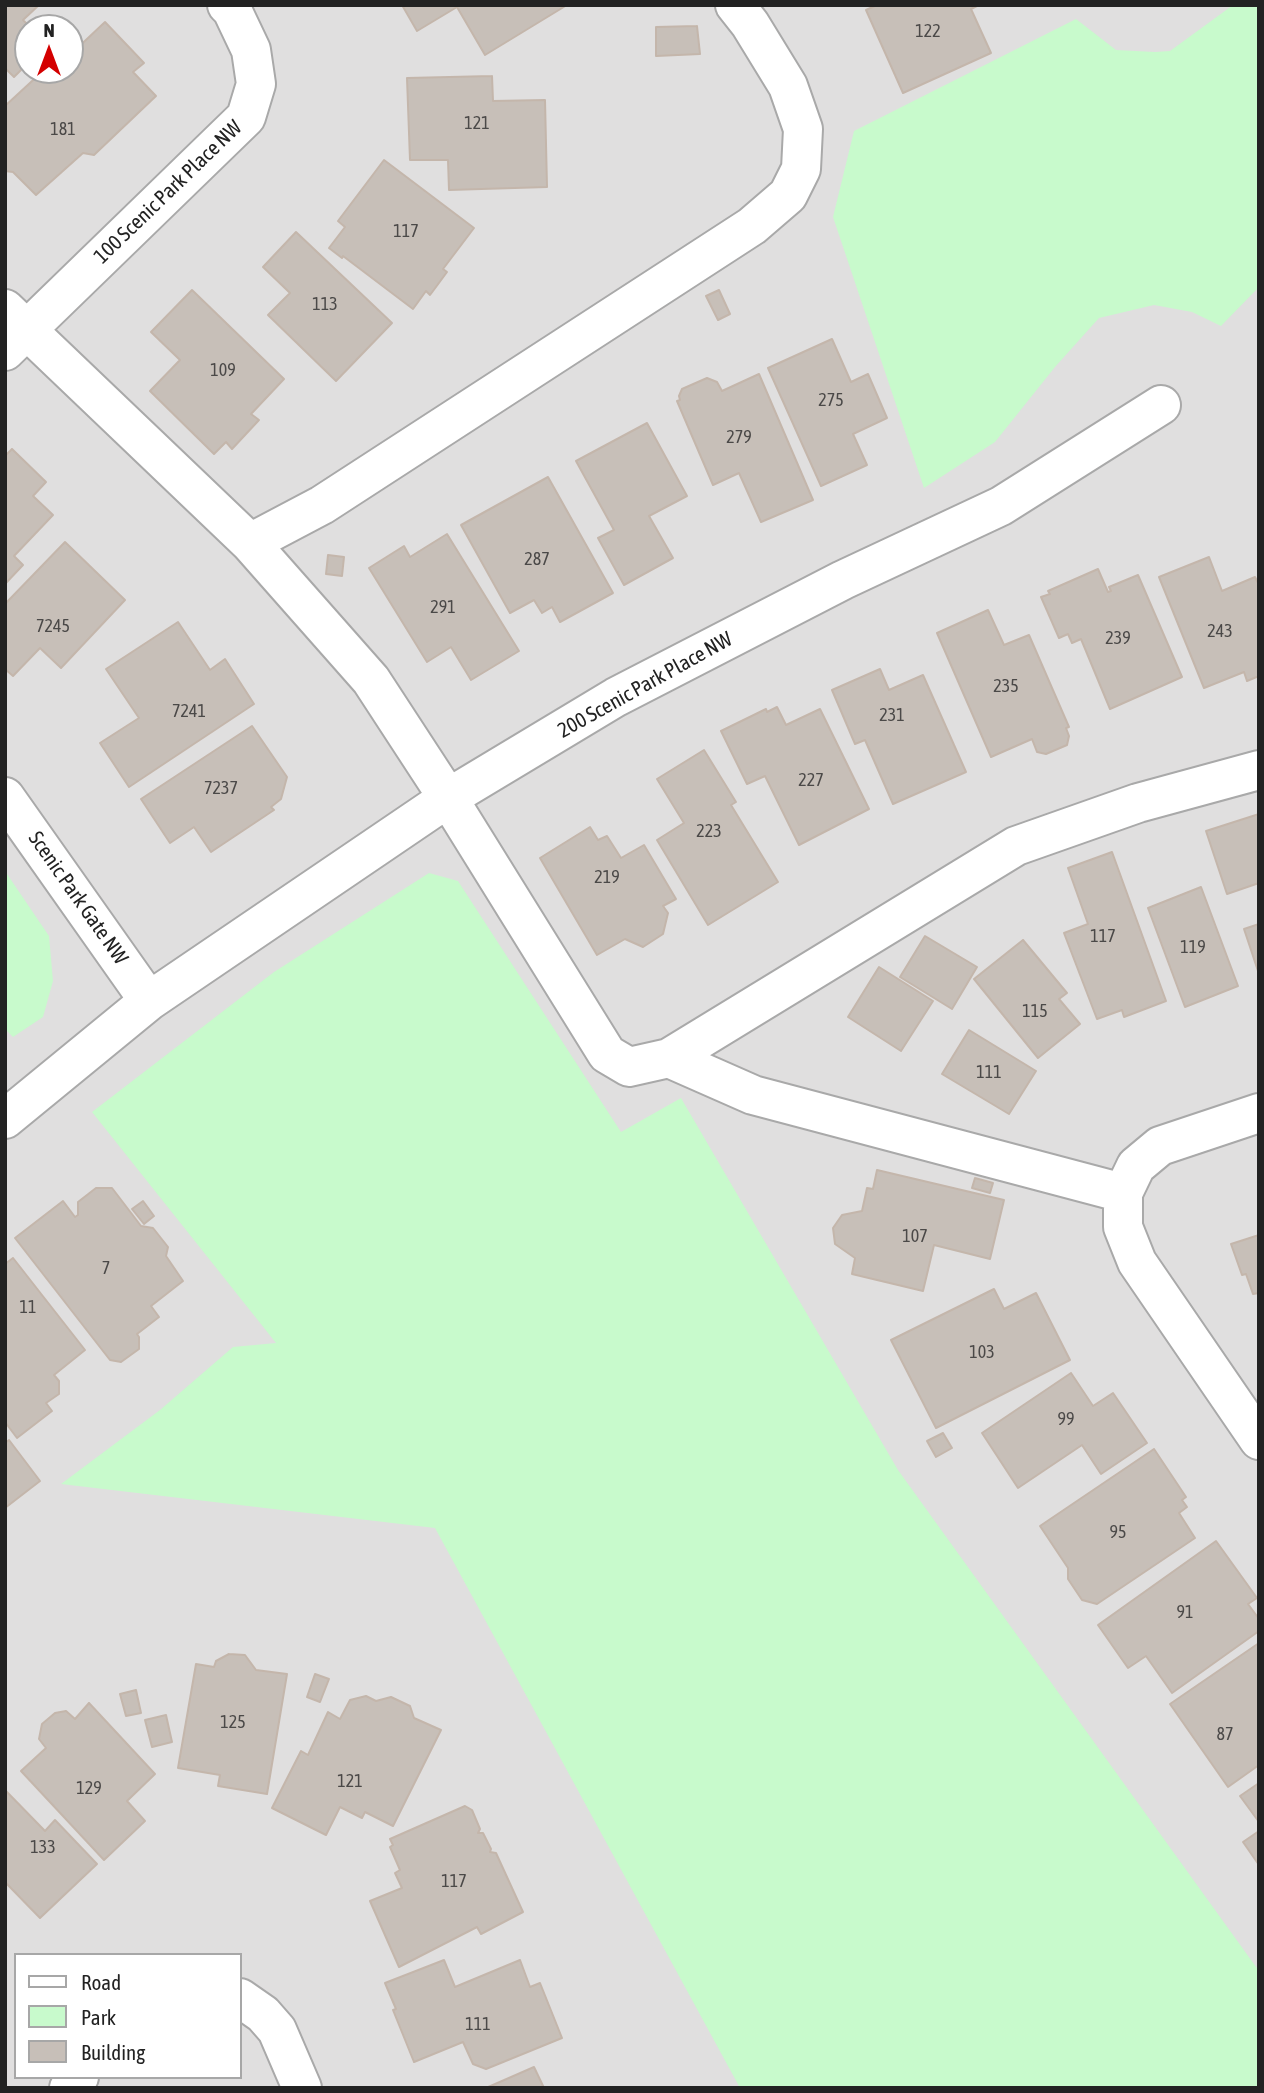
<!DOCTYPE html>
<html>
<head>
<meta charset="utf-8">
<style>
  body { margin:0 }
  #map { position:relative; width:1264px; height:2093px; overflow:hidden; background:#f2efe9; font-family:"Asap Condensed",sans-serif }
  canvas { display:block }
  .frame { position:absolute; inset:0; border:7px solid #222; pointer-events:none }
  .legend { position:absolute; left:14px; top:1953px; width:228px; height:126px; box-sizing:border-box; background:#fff; border:2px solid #a7a7a7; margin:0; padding:9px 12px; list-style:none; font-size:21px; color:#222 }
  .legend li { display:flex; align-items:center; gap:14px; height:35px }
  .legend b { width:35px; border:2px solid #a7a7a7 }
  .north { position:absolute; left:14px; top:14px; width:70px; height:70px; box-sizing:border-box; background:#fff; border:2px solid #a7a7a7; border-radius:50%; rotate:0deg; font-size:19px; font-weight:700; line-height:28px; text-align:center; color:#222 }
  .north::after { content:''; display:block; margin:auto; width:24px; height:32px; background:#d40000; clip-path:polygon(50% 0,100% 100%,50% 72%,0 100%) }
</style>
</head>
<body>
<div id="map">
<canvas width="1264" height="2093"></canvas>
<div class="frame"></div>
<ul class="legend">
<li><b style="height:9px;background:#fff"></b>Road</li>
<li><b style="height:19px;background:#c8facc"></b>Park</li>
<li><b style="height:19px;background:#c7bfb8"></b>Building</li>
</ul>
<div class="north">N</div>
</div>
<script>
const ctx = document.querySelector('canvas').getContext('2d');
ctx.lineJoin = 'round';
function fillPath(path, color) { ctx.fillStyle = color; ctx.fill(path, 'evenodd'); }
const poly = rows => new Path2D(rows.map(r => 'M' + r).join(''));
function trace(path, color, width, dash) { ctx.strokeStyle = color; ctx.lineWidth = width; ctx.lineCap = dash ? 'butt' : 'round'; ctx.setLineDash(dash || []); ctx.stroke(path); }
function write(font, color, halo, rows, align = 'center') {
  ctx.font = font + ' "Asap Condensed",sans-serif'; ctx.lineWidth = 5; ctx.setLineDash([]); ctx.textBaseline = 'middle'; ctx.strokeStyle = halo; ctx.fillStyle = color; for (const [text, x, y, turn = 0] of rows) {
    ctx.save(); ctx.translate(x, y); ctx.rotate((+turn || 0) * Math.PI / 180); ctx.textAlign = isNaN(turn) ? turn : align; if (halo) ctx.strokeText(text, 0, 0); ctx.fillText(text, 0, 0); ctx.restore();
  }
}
fillPath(poly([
  [5,5,1259,5,1259,2088,5,2088],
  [28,28,70,28,70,70,28,70],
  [16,1955,240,1955,240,2077,16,2077]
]), '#e0dfdf');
fillPath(poly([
  [1233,5,1259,5,1259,287,1221,326,1192,312,1154,305,1099,318,1055,367,995,442,924,488,833,217,854,131,1076,19,1116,50,1155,52,1170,51],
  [5,871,49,936,53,981,43,1017,13,1037,5,1029],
  [429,873,458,881,621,1132,681,1098,898,1470,1259,1971,1259,2088,740,2088,435,1528,61,1484,160,1410,233,1347,276,1343,92,1112,274,972]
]), '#c8facc');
const building = poly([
  [5,5,39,5,23,20,31,28,28,28,28,63,14,77,5,68,5,5],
  [402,5,567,5,485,55,457,7,417,31,402,5],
  [877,5,979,5,971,9,991,53,903,93,866,10,877,5],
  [105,22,144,63,133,72,156,96,94,155,83,153,36,195,13,172,5,171,5,106,44,70,70,70,70,55,105,22],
  [697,26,700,54,656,56,656,27,697,26],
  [492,76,493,101,545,100,547,187,449,190,448,160,410,160,407,78,492,76],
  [384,160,474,228,443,269,447,272,433,291,430,295,426,291,413,309,343,256,342,258,329,248,345,227,338,221,384,160],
  [296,232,392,323,336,381,268,315,290,293,263,267,296,232],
  [192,290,284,379,251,414,259,420,232,449,226,442,214,454,150,391,180,360,151,332,192,290],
  [719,290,730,314,718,320,706,296,719,290],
  [832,339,851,382,868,374,887,418,853,434,867,465,821,486,768,368,832,339],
  [759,374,813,500,761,522,739,473,713,485,677,401,680,400,679,396,682,389,707,378,717,382,722,391,759,374],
  [647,423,687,496,649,516,673,558,624,585,598,538,614,530,576,461,647,423],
  [12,449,46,482,33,496,53,515,14,556,23,565,5,584,5,456,12,449],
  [548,477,613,593,560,622,552,607,542,613,534,600,510,613,461,525,548,477],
  [447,534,519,651,471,680,451,647,427,662,369,568,404,546,410,557,447,534],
  [65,542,125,600,61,668,40,648,13,676,5,669,5,604,65,542],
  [328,555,344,557,342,576,326,574,328,555],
  [1209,557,1222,591,1255,577,1259,585,1259,676,1247,681,1244,672,1204,688,1159,577,1209,557],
  [1098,569,1108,592,1111,591,1109,587,1138,575,1182,677,1110,709,1081,639,1072,643,1068,634,1059,638,1041,597,1050,594,1048,591,1098,569],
  [988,610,1004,645,1029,635,1069,727,1066,728,1069,736,1067,745,1046,754,1037,752,1032,739,991,757,937,633,988,610],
  [178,622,210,670,225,659,254,704,129,787,100,743,139,718,106,669,178,622],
  [880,669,889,690,923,675,966,772,893,804,865,740,855,744,832,690,880,669],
  [777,707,786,725,820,709,869,809,799,845,765,776,747,784,721,731,766,709,767,712,777,707],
  [252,726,287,777,281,799,271,807,274,810,211,852,194,827,170,843,141,799,252,726],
  [704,750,736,802,731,805,778,882,708,925,657,840,684,823,657,779,704,750],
  [1259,814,1259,883,1227,894,1206,831,1259,814],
  [590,827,598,840,607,836,621,858,644,845,676,899,663,906,668,913,663,934,643,947,625,939,597,955,540,858,590,827],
  [1112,852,1166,1001,1124,1017,1122,1010,1097,1019,1064,933,1088,924,1068,868,1112,852],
  [1201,887,1238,986,1185,1007,1148,908,1201,887],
  [1259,924,1259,974,1244,929,1259,924],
  [925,936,977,967,952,1009,900,977,925,936],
  [1023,940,1067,993,1059,999,1080,1024,1038,1058,974,979,1023,940],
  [879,967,933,1001,901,1051,848,1017,879,967],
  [969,1030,1036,1071,1009,1114,942,1074,969,1030],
  [877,1170,1004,1200,990,1259,934,1245,923,1291,852,1274,855,1258,835,1244,833,1228,842,1215,862,1211,867,1188,873,1189,877,1170],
  [975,1178,993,1183,990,1193,972,1188,975,1178],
  [96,1188,112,1188,141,1226,153,1228,168,1247,166,1256,183,1281,151,1306,159,1317,137,1334,139,1337,139,1349,121,1362,110,1360,15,1238,63,1201,75,1217,78,1215,78,1202,96,1188],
  [143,1201,154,1216,144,1224,132,1209,143,1201],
  [1259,1235,1259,1293,1253,1294,1246,1274,1242,1275,1231,1244,1259,1235],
  [13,1258,85,1350,54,1375,59,1381,59,1394,46,1403,52,1411,17,1438,5,1422,5,1264,13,1258],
  [994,1289,1004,1309,1036,1293,1070,1360,936,1428,891,1340,994,1289],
  [1071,1373,1093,1406,1113,1393,1147,1443,1101,1474,1082,1445,1018,1488,982,1433,1071,1373],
  [943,1433,952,1448,936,1457,927,1441,943,1433],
  [9,1440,40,1481,5,1508,5,1443,9,1440],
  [1154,1449,1186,1497,1182,1500,1187,1507,1179,1513,1195,1538,1097,1604,1082,1600,1068,1579,1068,1568,1040,1526,1154,1449],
  [1216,1541,1257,1598,1248,1604,1259,1619,1259,1631,1172,1693,1146,1656,1128,1668,1098,1625,1216,1541],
  [1259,1643,1259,1765,1228,1787,1170,1704,1259,1643],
  [229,1654,245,1655,256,1670,287,1674,267,1794,218,1786,220,1775,178,1768,196,1664,214,1667,216,1661,229,1654],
  [315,1674,329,1679,320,1702,307,1697,315,1674],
  [136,1690,141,1713,126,1716,120,1694,136,1690],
  [366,1696,376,1701,391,1697,410,1706,414,1718,441,1730,393,1826,365,1812,362,1818,340,1807,326,1835,272,1808,301,1751,308,1755,328,1712,340,1719,350,1700,366,1696],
  [89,1703,155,1774,127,1801,145,1821,104,1860,21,1771,46,1748,39,1739,42,1724,55,1713,66,1711,75,1719,89,1703],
  [166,1715,172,1742,152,1747,145,1720,166,1715],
  [1259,1783,1259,1822,1240,1796,1259,1783],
  [5,1790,45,1831,55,1820,97,1864,40,1918,5,1882,5,1790],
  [465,1806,472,1810,480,1829,478,1833,483,1833,491,1849,490,1852,496,1853,523,1912,481,1934,477,1927,399,1967,370,1901,402,1888,395,1873,400,1870,390,1847,393,1845,390,1839,465,1806],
  [1259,1831,1259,1865,1243,1842,1259,1831],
  [444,1960,455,1987,520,1960,530,1987,540,1983,562,2038,486,2069,473,2064,463,2042,414,2062,393,2010,396,2009,385,1983,444,1960],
  [534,2067,544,2088,486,2088,534,2067]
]);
fillPath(building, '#c7bfb8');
trace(building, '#c4b6ab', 2);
const minor = poly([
  [5,309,250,543,322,505,752,226,788,195,801,169,803,129,788,86,750,24,735,5],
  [5,351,246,117,256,84,251,50,232,10,227,5],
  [250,543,371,680,448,798,607,1054,629,1067,669,1058,1016,846,1138,803,1259,770],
  [5,797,149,1001],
  [669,1058,753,1095,1123,1193],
  [1259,1113,1160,1146,1136,1166,1123,1193,1123,1227,1137,1262,1259,1440],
  [5,1119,149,1001,448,798,616,697,843,580,1001,506,1161,405],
  [240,1998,263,2014,277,2030,302,2088],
  [69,2088,79,2077]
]);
trace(minor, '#a9a9a9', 42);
trace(minor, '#fff', 38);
write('18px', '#4b4948', null, [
  ["122",928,31],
  ["121",477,123],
  ["181",63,129],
  ["117",406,231],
  ["113",325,304],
  ["109",223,370],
  ["275",831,400],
  ["279",739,437],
  ["287",537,559],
  ["291",443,607],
  ["7245",53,626],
  ["243",1220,631],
  ["239",1118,638],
  ["235",1006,686],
  ["7241",189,711],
  ["231",892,715],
  ["227",811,780],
  ["7237",221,788],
  ["223",709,831],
  ["219",607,877],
  ["117",1103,936],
  ["119",1193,947],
  ["115",1035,1011],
  ["111",989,1072],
  ["107",915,1236],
  ["7",106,1268],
  ["11",28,1307],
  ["103",982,1352],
  ["99",1066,1419],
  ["95",1118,1532],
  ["91",1185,1612],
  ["125",233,1722],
  ["87",1225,1734],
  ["121",350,1781],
  ["129",89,1788],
  ["133",43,1847],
  ["117",454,1881],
  ["111",478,2024]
]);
write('21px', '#222', '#fff', [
  ["100 Scenic Park Place NW",168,192,-44],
  ["200 Scenic Park Place NW",645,685,-29],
  ["Scenic Park Gate NW",78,898,55]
]);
</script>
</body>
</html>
